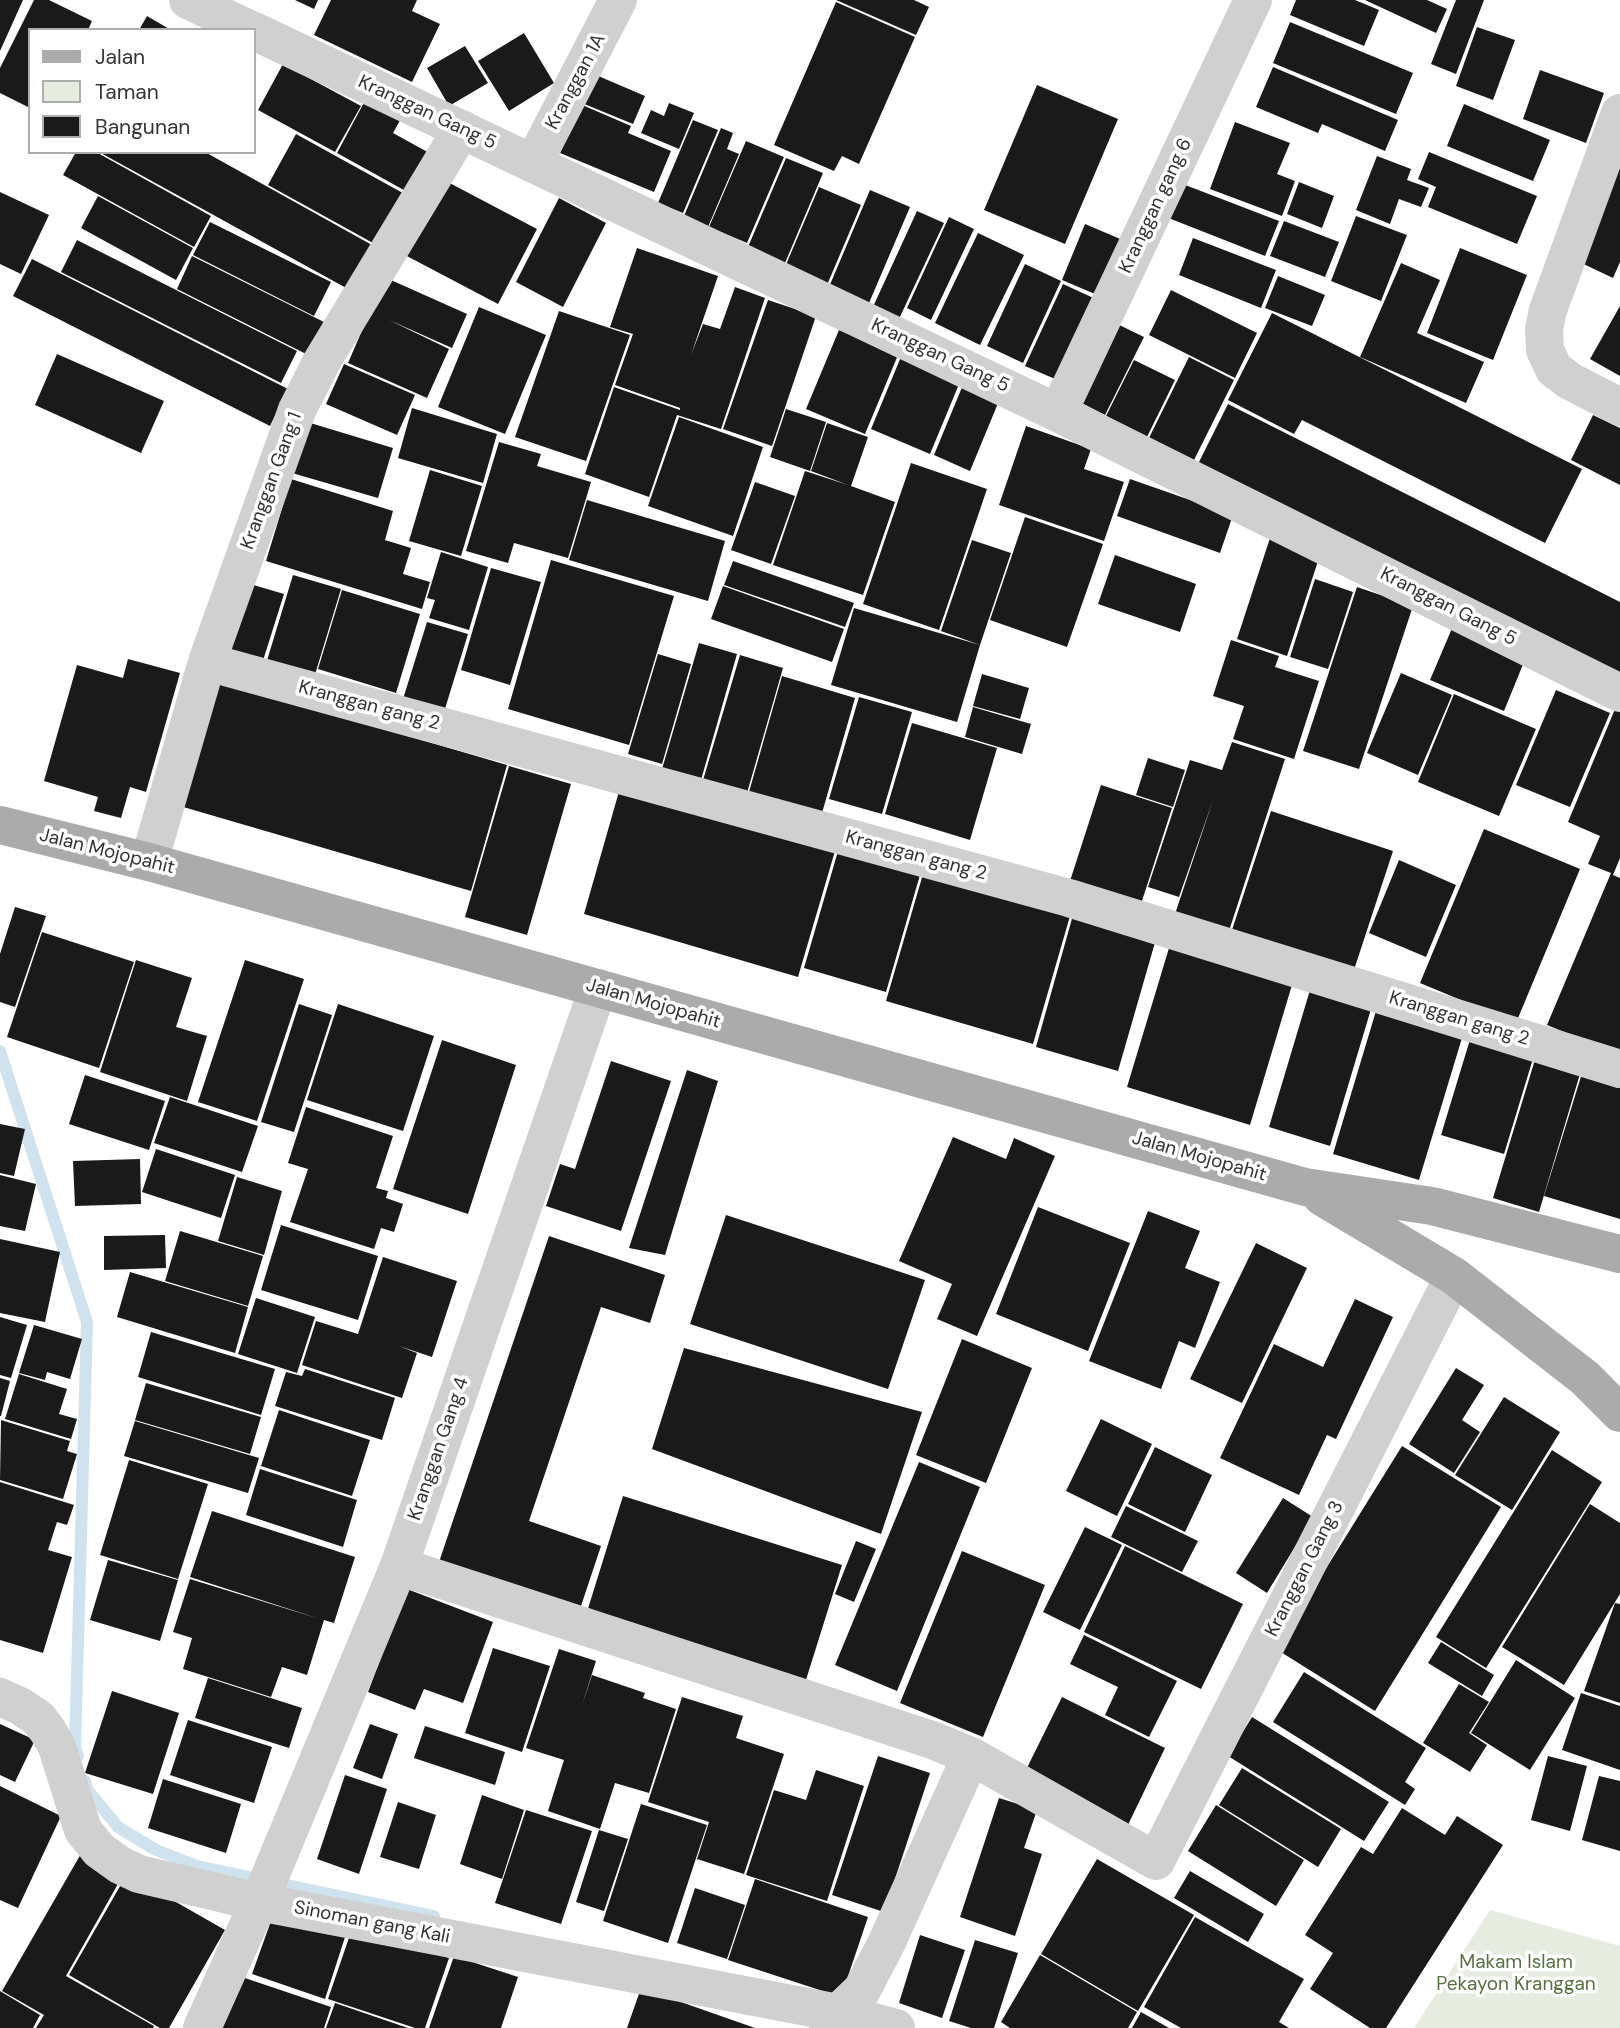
<!DOCTYPE html>
<html>
<head>
<meta charset="utf-8">
<style>
  body { margin:0 }
  #map { position:relative; width:1620px; height:2028px; overflow:hidden; background:#fff; font-family:"DM Sans",sans-serif }
  canvas { display:block }
  .legend { position:absolute; left:28px; top:28px; width:228px; height:126px; box-sizing:border-box; background:#fff; border:2px solid #adadad; margin:0; padding:9px 12px; list-style:none; font-size:21px; color:#333 }
  .legend li { display:flex; align-items:center; gap:14px; height:35px }
  .legend b { width:35px; border:2px solid #adadad }
</style>
</head>
<body>
<div id="map">
<canvas width="1620" height="2028"></canvas>
<ul class="legend">
<li><b style="height:9px;background:#ababab"></b>Jalan</li>
<li><b style="height:19px;background:#e6ecdf"></b>Taman</li>
<li><b style="height:19px;background:#1a1a1a"></b>Bangunan</li>
</ul>
</div>
<script>
const ctx = document.querySelector('canvas').getContext('2d');
ctx.lineJoin = 'round';
function fillPath(path, color) { ctx.fillStyle = color; ctx.fill(path, 'evenodd'); }
const poly = rows => new Path2D(rows.map(r => 'M' + r).join(''));
function trace(path, color, width, dash) { ctx.strokeStyle = color; ctx.lineWidth = width; ctx.lineCap = dash ? 'butt' : 'round'; ctx.setLineDash(dash || []); ctx.stroke(path); }
function write(font, color, halo, rows, align = 'center') {
  ctx.font = font + ' "DM Sans",sans-serif'; ctx.lineWidth = 7; ctx.setLineDash([]); ctx.textBaseline = 'middle'; ctx.strokeStyle = halo; ctx.fillStyle = color; for (const [text, x, y, turn = 0] of rows) {
    ctx.save(); ctx.translate(x, y); ctx.rotate((+turn || 0) * Math.PI / 180); ctx.textAlign = isNaN(turn) ? turn : align; if (halo) ctx.strokeText(text, 0, 0); ctx.fillText(text, 0, 0); ctx.restore();
  }
}
fillPath(poly([
  [1490,1910,1620,1946,1620,2028,1414,2028]
]), '#e6ecdf');
trace(poly([
  [0,1051,87,1322,75,1747,78,1756],
  [85,1781,87,1789,118,1827,156,1850,197,1866,434,1916]
]), '#cfe2ee', 12);
fillPath(poly([
  [0,0,23,0,0,51],
  [34,0,49,0,92,21,88,30,30,30,30,108,0,93,0,68],
  [295,0,318,0,314,9],
  [331,0,417,0,412,11,440,24,412,82,314,35],
  [836,0,914,0,929,7,916,35],
  [1296,0,1355,0,1379,10,1364,46,1290,15],
  [1365,0,1427,0,1447,9,1436,33],
  [1456,0,1484,0,1456,74,1431,64],
  [836,2,915,37,859,164,842,156,834,171,774,145],
  [147,16,171,30,139,30],
  [1290,22,1413,73,1396,114,1273,63],
  [1477,27,1515,40,1493,100,1456,86],
  [524,33,554,83,509,111,478,61],
  [465,46,488,83,449,106,427,68],
  [283,64,361,106,335,152,258,110],
  [1273,67,1398,120,1385,151,1322,124,1318,133,1256,107],
  [1540,70,1604,93,1586,143,1523,119],
  [589,72,645,96,633,124,577,101],
  [1037,85,1118,119,1065,244,984,210],
  [368,95,403,115,393,133,433,155,411,194,337,153],
  [669,103,694,113,679,149,641,133,651,110,664,116],
  [580,104,631,126,628,133,671,151,654,192,560,153],
  [1464,104,1550,140,1533,181,1447,146],
  [693,120,718,130,683,213,658,203],
  [1235,122,1290,143,1277,174,1295,181,1282,216,1210,189],
  [721,128,733,133,727,149,739,154,708,227,684,216],
  [296,134,410,197,382,248,268,185],
  [746,141,784,157,747,243,709,227],
  [76,152,96,152,211,216,194,247,63,175],
  [99,152,205,152,372,245,348,289],
  [1429,152,1537,196,1517,244,1428,207,1436,187,1418,179],
  [1377,156,1411,169,1407,180,1429,188,1421,207,1399,199,1390,224,1356,210],
  [786,158,823,173,785,263,748,247],
  [1620,164,1620,262,1613,278,1575,260],
  [442,179,537,229,498,304,403,254],
  [1299,182,1334,196,1322,228,1287,214],
  [1180,183,1279,221,1265,256,1166,217],
  [819,187,861,205,827,285,785,267],
  [870,190,910,207,869,303,829,287],
  [0,192,49,215,21,274,0,264],
  [98,196,193,248,176,280,81,228],
  [559,198,606,223,563,307,516,282],
  [917,211,944,223,898,321,872,309],
  [1356,216,1407,235,1381,301,1331,281],
  [949,217,974,229,931,320,907,308],
  [1284,221,1339,242,1325,277,1270,256],
  [210,222,331,282,314,316,193,255],
  [1085,224,1125,241,1102,297,1062,280],
  [978,233,1024,255,980,345,935,323],
  [1193,238,1276,270,1261,308,1179,275],
  [77,240,297,351,281,383,61,272],
  [637,248,718,276,691,355,703,324,720,329,735,287,765,298,721,429,677,415,649,497,585,474,614,387,680,410,680,408,615,385,633,334,610,327],
  [1460,248,1527,275,1493,360,1427,333],
  [192,256,330,325,314,358,177,289],
  [32,259,288,389,270,426,13,296],
  [1401,263,1440,280,1417,333,1484,362,1466,403,1360,357],
  [1025,264,1061,281,1023,363,987,346],
  [382,276,467,314,452,348,389,320,449,349,427,398,348,363,370,312],
  [1278,276,1325,295,1312,326,1265,308],
  [1063,284,1100,301,1062,382,1025,366],
  [1171,290,1257,333,1235,378,1149,335],
  [768,300,816,316,772,446,723,429],
  [1620,306,1620,376,1590,359],
  [479,307,546,335,505,434,438,407],
  [559,311,630,335,586,461,515,437],
  [1272,313,1582,469,1545,543,1302,420,1294,434,1228,400],
  [1111,321,1144,337,1105,415,1072,398],
  [839,330,898,355,865,434,806,409],
  [903,352,962,377,930,454,871,429],
  [57,354,164,401,141,453,35,405],
  [1189,357,1234,380,1192,464,1147,442],
  [1134,360,1175,380,1147,437,1106,416],
  [344,364,415,395,397,435,326,404],
  [965,380,1001,396,970,471,934,455],
  [1228,404,1620,602,1620,682,1196,468],
  [412,408,497,434,483,483,398,458],
  [786,409,826,422,810,471,770,457],
  [1593,415,1620,428,1620,485,1571,460],
  [679,417,763,447,733,536,648,506],
  [307,422,393,448,378,498,292,473],
  [827,423,868,437,851,486,895,502,863,595,773,565,805,471,848,485,811,471],
  [1026,426,1091,449,1084,469,1124,482,1104,541,999,505],
  [499,442,541,454,537,466,591,482,568,558,514,543,508,563,466,551],
  [911,463,987,489,939,630,863,604],
  [430,470,482,486,461,556,409,541],
  [291,479,393,511,385,540,411,548,403,574,430,582,422,609,266,561],
  [1130,479,1233,515,1220,553,1117,516],
  [755,482,795,496,771,564,731,550],
  [587,500,725,541,708,601,569,560],
  [1025,517,1103,544,1067,647,990,620],
  [1270,538,1320,555,1287,656,1237,639],
  [972,540,1011,553,980,645,941,631],
  [441,552,488,567,469,630,429,618,435,600,427,598],
  [1115,555,1196,584,1180,632,1098,604],
  [551,560,674,596,629,745,508,709],
  [733,561,854,603,845,627,724,585],
  [491,568,541,582,510,685,461,670],
  [293,575,341,589,313,681,265,667],
  [1315,579,1353,592,1328,669,1290,657],
  [240,581,284,594,260,670,217,657],
  [723,586,844,629,832,662,711,619],
  [1357,587,1413,606,1359,769,1303,751],
  [342,590,420,614,396,693,318,669],
  [854,608,980,645,957,722,831,685],
  [427,622,468,634,444,712,403,699],
  [1453,626,1526,657,1504,711,1430,680],
  [1231,640,1279,656,1275,667,1319,681,1294,759,1233,739,1244,706,1213,696],
  [699,643,737,654,701,780,662,769],
  [658,654,691,664,662,764,628,754],
  [740,655,783,668,745,800,701,787],
  [128,659,180,673,146,792,130,787,121,818,94,811,98,797,44,781,77,665,123,678],
  [1401,673,1452,695,1418,775,1367,753],
  [982,674,1029,688,1020,719,973,706],
  [782,676,855,698,820,820,747,799],
  [210,678,507,765,471,891,173,804],
  [1556,690,1610,713,1570,807,1516,785],
  [1454,694,1536,729,1499,816,1418,782],
  [859,697,912,712,882,814,829,799],
  [973,707,1031,724,1022,754,965,737],
  [1615,709,1620,711,1620,858,1613,875,1620,878,1620,1055,1547,1025,1611,873,1588,864,1600,836,1568,822],
  [912,723,997,748,970,840,885,814],
  [1232,742,1285,759,1228,934,1174,917,1213,800,1179,897,1148,887,1190,760,1222,770],
  [1148,758,1185,770,1173,807,1136,795],
  [509,766,571,784,527,935,465,917],
  [1101,785,1172,808,1141,904,1070,881],
  [620,788,835,851,798,977,584,914],
  [1271,811,1393,851,1352,976,1230,936],
  [1484,829,1580,869,1516,1023,1420,983],
  [838,851,920,875,886,992,804,968],
  [1399,860,1456,885,1426,957,1369,933],
  [923,874,1070,916,1033,1044,886,1001],
  [15,907,46,916,15,1007,0,1002,0,954],
  [1073,915,1156,939,1118,1071,1036,1047],
  [42,932,134,962,99,1068,7,1037],
  [1169,948,1292,985,1250,1125,1127,1087],
  [136,960,192,978,176,1027,207,1036,187,1101,100,1072],
  [245,960,304,979,257,1121,198,1102],
  [1313,980,1374,999,1330,1146,1269,1127],
  [1379,1001,1465,1028,1419,1180,1333,1154],
  [299,1004,332,1015,294,1132,261,1122],
  [338,1004,434,1036,403,1131,307,1100],
  [1472,1033,1535,1052,1504,1154,1441,1135],
  [442,1040,516,1065,468,1214,393,1189],
  [1537,1053,1582,1067,1539,1212,1493,1198],
  [611,1061,671,1081,621,1231,546,1206,560,1164,575,1169],
  [1584,1067,1620,1078,1620,1219,1544,1196],
  [687,1070,718,1081,665,1255,629,1248],
  [85,1075,165,1101,149,1150,69,1124],
  [170,1097,258,1126,242,1172,154,1143],
  [306,1107,393,1136,376,1188,388,1191,386,1198,403,1204,394,1232,381,1228,374,1249,290,1222,308,1169,288,1163],
  [0,1124,25,1129,14,1176,0,1173],
  [953,1137,1006,1159,1014,1138,1055,1156,977,1336,937,1319,952,1284,899,1261],
  [156,1149,235,1175,221,1218,142,1192],
  [140,1159,141,1204,75,1206,73,1161],
  [0,1175,36,1184,25,1231,0,1226],
  [237,1177,282,1191,264,1255,218,1241],
  [1038,1207,1130,1243,1088,1351,996,1314],
  [1148,1211,1200,1231,1185,1268,1220,1282,1195,1348,1179,1341,1161,1389,1089,1361],
  [726,1215,925,1280,888,1389,690,1324],
  [281,1225,378,1256,358,1320,261,1290],
  [180,1231,263,1256,248,1306,165,1281],
  [165,1235,166,1268,104,1270,104,1236],
  [549,1236,665,1275,650,1323,601,1307,529,1521,601,1546,579,1612,438,1565],
  [0,1239,60,1252,45,1322,0,1313],
  [1256,1243,1307,1268,1242,1403,1190,1379],
  [383,1257,457,1281,432,1357,399,1346,417,1353,402,1398,302,1365,316,1321,358,1334],
  [130,1272,248,1307,235,1353,117,1317],
  [256,1298,315,1317,297,1373,238,1354],
  [1355,1299,1393,1317,1336,1439,1327,1435,1299,1495,1220,1458,1274,1344,1323,1367],
  [0,1317,27,1325,11,1378,0,1375],
  [34,1325,82,1339,70,1379,47,1372,45,1380,19,1373],
  [151,1332,275,1369,261,1415,138,1377],
  [962,1339,1032,1368,986,1483,916,1455],
  [684,1348,922,1412,881,1534,652,1449],
  [1456,1368,1484,1385,1462,1420,1480,1432,1454,1473,1409,1444],
  [305,1369,395,1398,382,1440,275,1406,286,1372,302,1376],
  [19,1374,67,1389,59,1414,77,1419,71,1439,5,1419],
  [0,1378,10,1381,1,1416,0,1416],
  [146,1383,261,1417,250,1454,135,1420],
  [1504,1397,1560,1432,1512,1510,1455,1475],
  [279,1410,370,1440,352,1496,261,1466],
  [1101,1419,1152,1444,1117,1516,1066,1491],
  [1,1420,70,1441,67,1451,77,1454,63,1499,0,1480],
  [135,1421,259,1458,248,1493,124,1456],
  [1402,1446,1501,1507,1375,1711,1276,1649],
  [1155,1447,1212,1475,1185,1532,1128,1504],
  [1552,1450,1602,1482,1486,1668,1436,1637],
  [129,1460,208,1484,178,1579,100,1555],
  [919,1462,980,1487,897,1691,835,1665],
  [260,1469,357,1500,343,1547,246,1515],
  [0,1482,74,1505,67,1525,57,1522,48,1550,72,1557,43,1653,0,1640],
  [623,1496,842,1565,805,1683,586,1615],
  [1283,1498,1313,1517,1267,1593,1236,1573],
  [1590,1504,1620,1523,1620,1594,1564,1685,1502,1647],
  [1126,1506,1198,1541,1182,1572,1111,1537],
  [212,1511,355,1557,334,1623,324,1620,307,1675,282,1667,271,1697,183,1669,192,1638,173,1632,190,1579,320,1619,190,1577],
  [1085,1527,1122,1545,1080,1630,1043,1612],
  [856,1541,876,1549,854,1602,835,1594],
  [1125,1546,1243,1604,1201,1689,1084,1632],
  [962,1551,1045,1585,983,1737,900,1703],
  [108,1560,178,1580,160,1641,90,1620],
  [407,1589,493,1622,463,1703,424,1689,415,1710,368,1692],
  [1615,1603,1620,1604,1620,1703,1584,1691],
  [1084,1635,1177,1681,1149,1737,1105,1715,1118,1687,1070,1664],
  [1441,1642,1494,1675,1482,1696,1428,1663],
  [493,1648,550,1666,522,1752,465,1733],
  [559,1649,596,1661,582,1705,592,1675,645,1693,643,1698,676,1709,649,1793,615,1783,600,1829,548,1811,564,1760,526,1748],
  [1516,1660,1575,1698,1530,1770,1471,1733],
  [1304,1672,1426,1748,1405,1782,1415,1789,1405,1805,1273,1722],
  [208,1678,302,1708,289,1748,195,1718],
  [1459,1684,1489,1702,1469,1733,1487,1745,1470,1772,1423,1743],
  [112,1691,179,1713,153,1794,85,1773],
  [1581,1693,1620,1706,1620,1770,1562,1750],
  [682,1697,743,1716,736,1738,784,1754,744,1874,697,1859,709,1822,648,1802],
  [1062,1697,1165,1748,1126,1829,1022,1778],
  [1252,1717,1389,1802,1364,1841,1228,1756],
  [188,1720,272,1747,254,1803,170,1775],
  [0,1724,35,1740,15,1782,0,1775],
  [370,1724,398,1734,382,1779,353,1768],
  [425,1726,505,1752,495,1785,414,1758],
  [878,1756,930,1773,884,1912,832,1895],
  [1548,1756,1587,1766,1570,1831,1531,1820],
  [1242,1768,1341,1829,1318,1867,1219,1805],
  [816,1770,864,1786,827,1901,746,1875,774,1790,806,1800],
  [345,1775,387,1789,359,1874,317,1859],
  [1599,1776,1620,1781,1620,1851,1582,1840],
  [163,1779,241,1804,226,1853,148,1828],
  [0,1786,61,1816,18,1908,0,1900],
  [482,1795,524,1810,502,1879,460,1864],
  [999,1798,1037,1810,1024,1848,1042,1854,1015,1936,960,1917],
  [398,1802,436,1815,419,1869,380,1857],
  [641,1804,707,1825,668,1943,603,1921],
  [1216,1805,1304,1860,1276,1906,1188,1851],
  [1402,1808,1445,1835,1457,1816,1503,1845,1386,2028,1370,2028,1310,1989,1333,1953,1305,1935,1361,1847,1373,1854],
  [526,1810,592,1831,561,1924,495,1903],
  [599,1830,628,1839,604,1911,576,1902],
  [82,1852,123,1875,66,1976,154,2026,153,2028,36,2028,44,2015,2,1991],
  [1097,1859,1194,1915,1138,2011,1041,1954],
  [1190,1871,1264,1914,1248,1942,1174,1898],
  [127,1874,225,1930,169,2028,160,2028,69,1975],
  [755,1879,868,1917,841,1997,728,1960],
  [695,1888,745,1905,727,1959,677,1943],
  [276,1907,347,1931,325,1999,252,1974],
  [1195,1917,1304,1979,1279,2022,1289,2028,1181,2028,1144,2007],
  [353,1926,449,1958,425,2028,415,2028,328,1999],
  [920,1935,965,1950,942,2018,899,2003],
  [975,1940,1018,1953,994,2028,971,2028,949,2021],
  [1040,1955,1137,2012,1128,2028,1010,2028,1001,2022],
  [454,1956,518,1977,501,2028,429,2028],
  [230,1973,331,2007,324,2028,211,2028],
  [641,1988,755,2028,627,2028],
  [0,1991,40,2015,33,2028,0,2028],
  [335,2003,408,2028,326,2028],
  [1141,2012,1169,2028,1132,2028]
]), '#1a1a1a');
trace(poly([
  [188,0,251,30],
  [254,31,1058,413,1620,693],
  [1620,113,1548,310,1544,329,1545,350,1554,369,1570,381,1620,407],
  [533,164,618,0],
  [1058,413,1253,0],
  [207,662,1069,898,1620,1069],
  [149,862,207,662,297,410,322,361,462,129],
  [399,1566,932,1740,971,1756,1156,1861,1454,1276],
  [0,1697,20,1706,38,1718,48,1731,57,1747,83,1830,99,1850,120,1865,139,1874,259,1902,838,2013,896,2028],
  [202,2028,268,1881,399,1566,598,988],
  [828,2028,838,2013,862,1990,886,1944,971,1756]
]), '#d0d0d0', 38);
trace(poly([
  [0,825,149,862,1305,1187,1432,1206,1620,1254],
  [1322,1197,1454,1276,1585,1378,1620,1413]
]), '#ababab', 38);
write('19px', '#333', '#fff', [
  ["Kranggan 1A",576,82,-62],
  ["Kranggan Gang 5",427,113,25],
  ["Kranggan gang 6",1156,206,-65],
  ["Kranggan Gang 5",940,356,25],
  ["Kranggan Gang 1",272,481,-70],
  ["Kranggan Gang 5",1448,607,27],
  ["Kranggan gang 2",369,706,15],
  ["Jalan Mojopahit",107,852,14],
  ["Kranggan gang 2",916,856,15],
  ["Jalan Mojopahit",653,1004,16],
  ["Kranggan gang 2",1459,1019,17],
  ["Jalan Mojopahit",1199,1157,16],
  ["Kranggan Gang 4",439,1449,-71],
  ["Kranggan Gang 3",1305,1569,-63],
  ["Sinoman gang Kali",372,1923,11]
]);
write('19px', '#56703f', '#fff', [
  ["Makam Islam",1516,1963],
  ["Pekayon Kranggan",1516,1985]
]);
</script>
</body>
</html>
